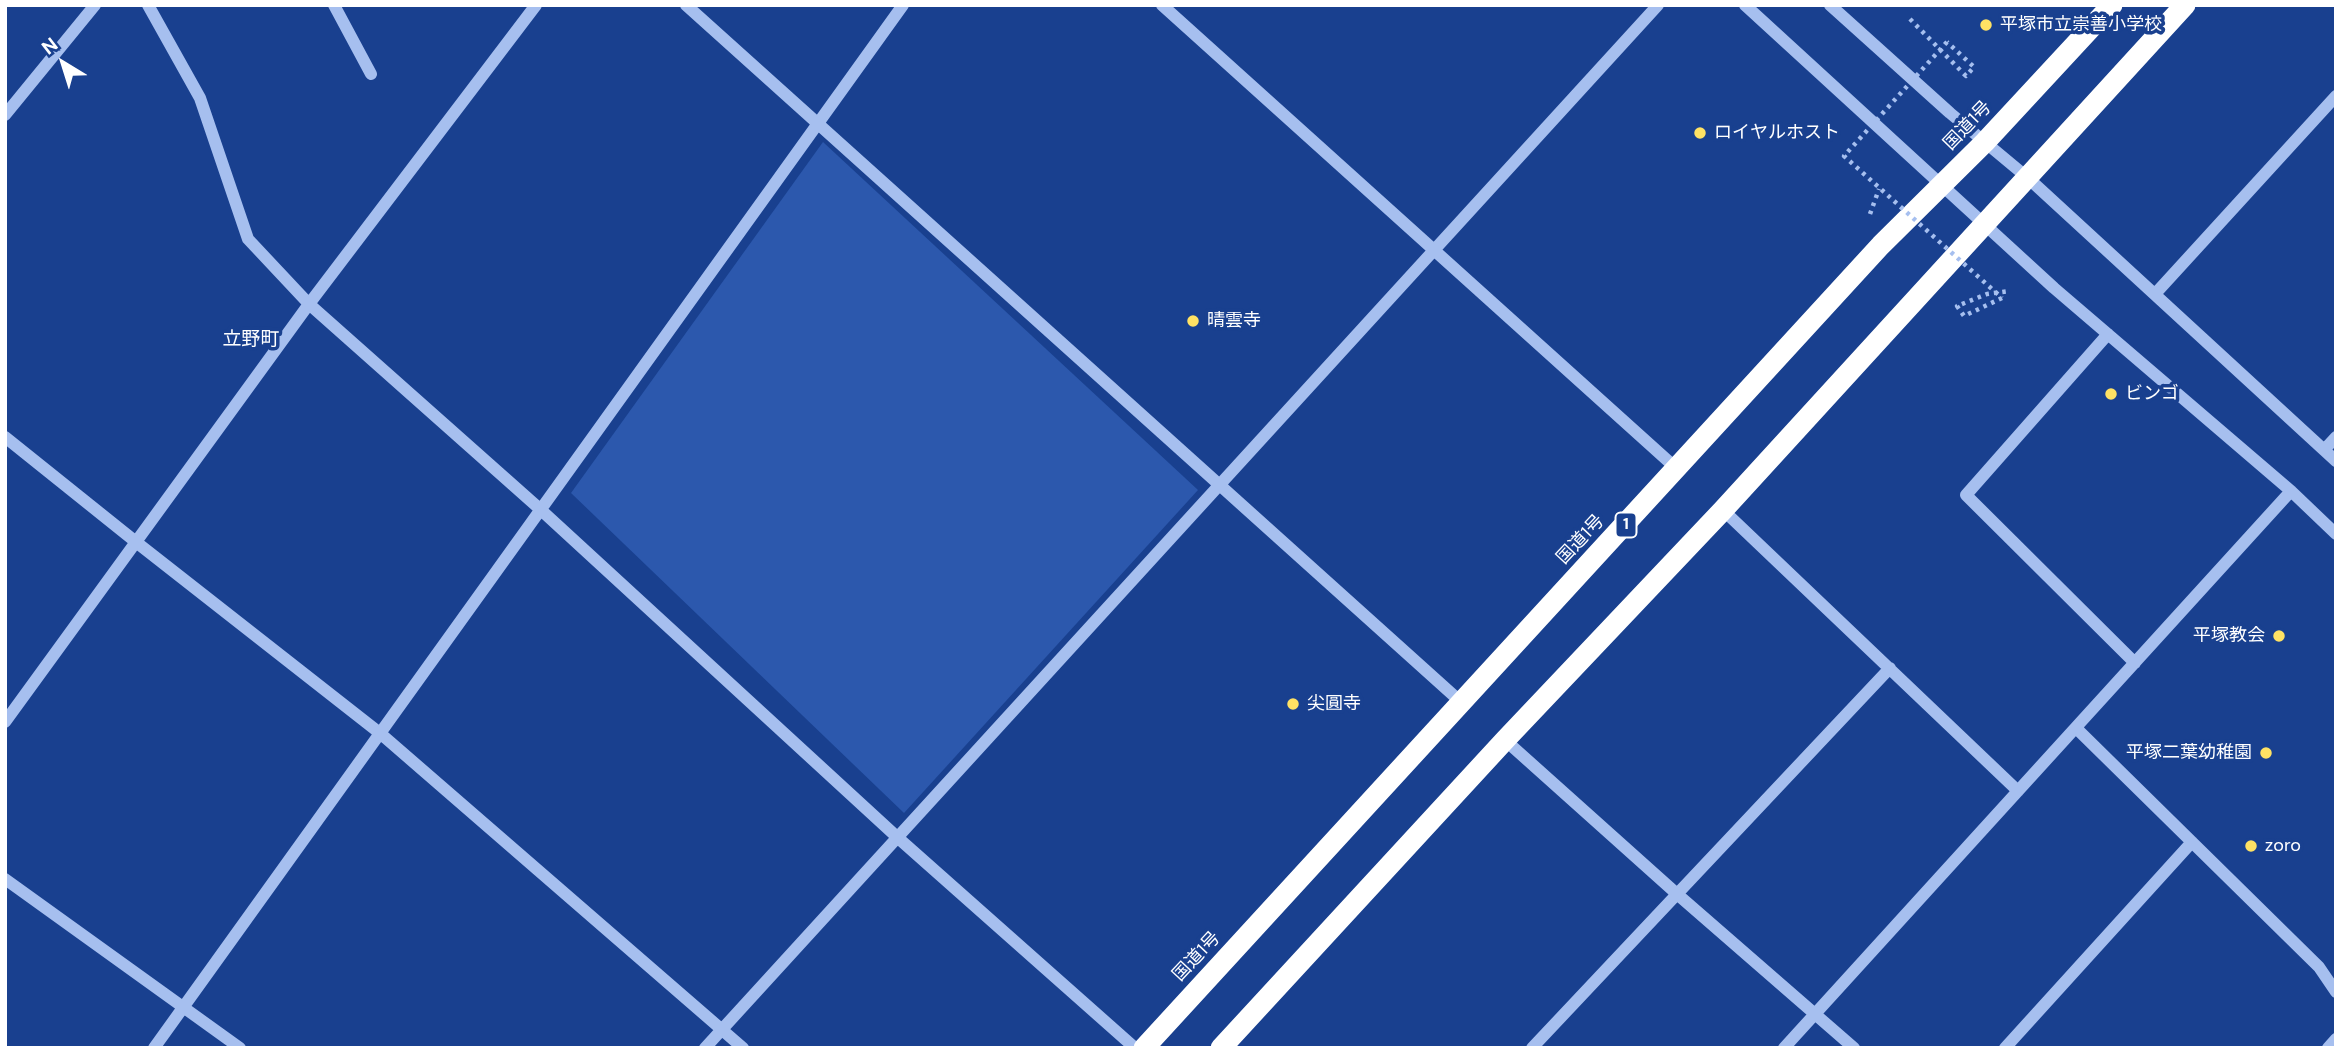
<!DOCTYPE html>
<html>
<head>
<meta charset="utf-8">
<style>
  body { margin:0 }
  #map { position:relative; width:2341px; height:1053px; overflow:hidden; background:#19408f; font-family:"DM Sans",sans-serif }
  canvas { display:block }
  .frame { position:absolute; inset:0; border:7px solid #fff; pointer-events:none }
  .north { position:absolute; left:28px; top:28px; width:70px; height:70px; -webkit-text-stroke:5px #19408f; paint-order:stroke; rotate:322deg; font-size:19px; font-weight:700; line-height:28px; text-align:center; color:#fff }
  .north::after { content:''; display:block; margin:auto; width:24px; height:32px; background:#fff; clip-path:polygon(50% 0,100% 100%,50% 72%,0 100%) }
</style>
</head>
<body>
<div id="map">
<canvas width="2341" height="1053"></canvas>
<div class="frame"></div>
<div class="north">N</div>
</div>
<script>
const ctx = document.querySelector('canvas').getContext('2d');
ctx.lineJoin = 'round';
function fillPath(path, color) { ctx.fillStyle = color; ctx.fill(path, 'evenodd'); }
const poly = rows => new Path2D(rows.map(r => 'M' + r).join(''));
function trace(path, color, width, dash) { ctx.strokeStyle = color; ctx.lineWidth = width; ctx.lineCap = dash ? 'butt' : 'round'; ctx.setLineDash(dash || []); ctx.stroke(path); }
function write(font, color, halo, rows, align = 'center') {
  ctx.font = font + ' "DM Sans","Noto Sans JP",sans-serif'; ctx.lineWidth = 7; ctx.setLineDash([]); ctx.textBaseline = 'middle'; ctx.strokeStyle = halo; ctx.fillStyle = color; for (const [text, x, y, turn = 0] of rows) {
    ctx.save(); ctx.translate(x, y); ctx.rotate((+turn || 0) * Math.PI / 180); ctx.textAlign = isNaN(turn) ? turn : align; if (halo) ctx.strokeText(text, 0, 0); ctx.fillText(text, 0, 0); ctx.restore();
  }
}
fillPath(poly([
  [823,142,1198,490,904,813,571,493]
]), '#2c58ad');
trace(poly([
  [1910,19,1966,76,1974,67,1947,42],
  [1870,214,1879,189],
  [2002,298,1964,316,1957,306,1987,294,2009,291]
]), '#a6bfef', 4.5, [3.5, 5]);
trace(poly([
  [148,5,200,98,248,239,309,304,541,510,897,837,1135,1048],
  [334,5,371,74],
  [686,5,1462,703],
  [1162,5,1677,469],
  [1745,5,2054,288,2291,491,2336,534],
  [1830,5,1950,113,2028,178,2336,461],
  [5,115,95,5],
  [2155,294,2336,96],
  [2108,334,1966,495,2135,663],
  [5,437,136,542,381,734,743,1048],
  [2324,450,2336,437],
  [1723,510,2018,791],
  [5,722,309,304,536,5],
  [2076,728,2319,967,2336,992],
  [1505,740,1677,894,1854,1048],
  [5,879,240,1048],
  [154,1048,903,5],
  [705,1048,1658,5],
  [1532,1048,1890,668],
  [1784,1048,2291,491],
  [2005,1048,2192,842],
  [2328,1048,2336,1039]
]), '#a6bfef', 12);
trace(poly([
  [1144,1048,1881,245,1985,142,2112,5],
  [1221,1048,1505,740,1723,510,2185,5]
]), '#fff', 21);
trace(poly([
  [1947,42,1844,156,2002,298]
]), '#a6bfef', 4.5, [3.5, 5]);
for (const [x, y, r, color] of [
  [1986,25,7,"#ffe264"],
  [1700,133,7,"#ffe264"],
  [1193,321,7,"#ffe264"],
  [2111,394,7,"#ffe264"],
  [2279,636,7,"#ffe264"],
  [1293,704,7,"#ffe264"],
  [2266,753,7,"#ffe264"],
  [2251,846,7,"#ffe264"]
]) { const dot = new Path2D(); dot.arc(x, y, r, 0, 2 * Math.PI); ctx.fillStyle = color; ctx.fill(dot); trace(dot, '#19408f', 2.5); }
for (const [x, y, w] of [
  [1626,525,21]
]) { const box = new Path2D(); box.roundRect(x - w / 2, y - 12.5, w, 25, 5); ctx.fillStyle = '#19408f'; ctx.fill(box); trace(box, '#fff', 2); }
write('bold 16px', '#fff', null, [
  ["1",1626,525]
]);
write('18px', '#fff', '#19408f', [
  ["平塚市立崇善小学校",2000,25],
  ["ロイヤルホスト",1714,133],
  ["晴雲寺",1207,321],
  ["ビンゴ",2125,394],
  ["平塚教会",2265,636,"right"],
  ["尖圓寺",1307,704],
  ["平塚二葉幼稚園",2252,753,"right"],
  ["zoro",2265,846]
], 'left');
write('18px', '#fff', '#19408f', [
  ["国道1号",1968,126,-46],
  ["国道1号",1581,540,-47],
  ["国道1号",1197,957,-47]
]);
write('19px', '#fff', '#19408f', [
  ["立野町",251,340]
]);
</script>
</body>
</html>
